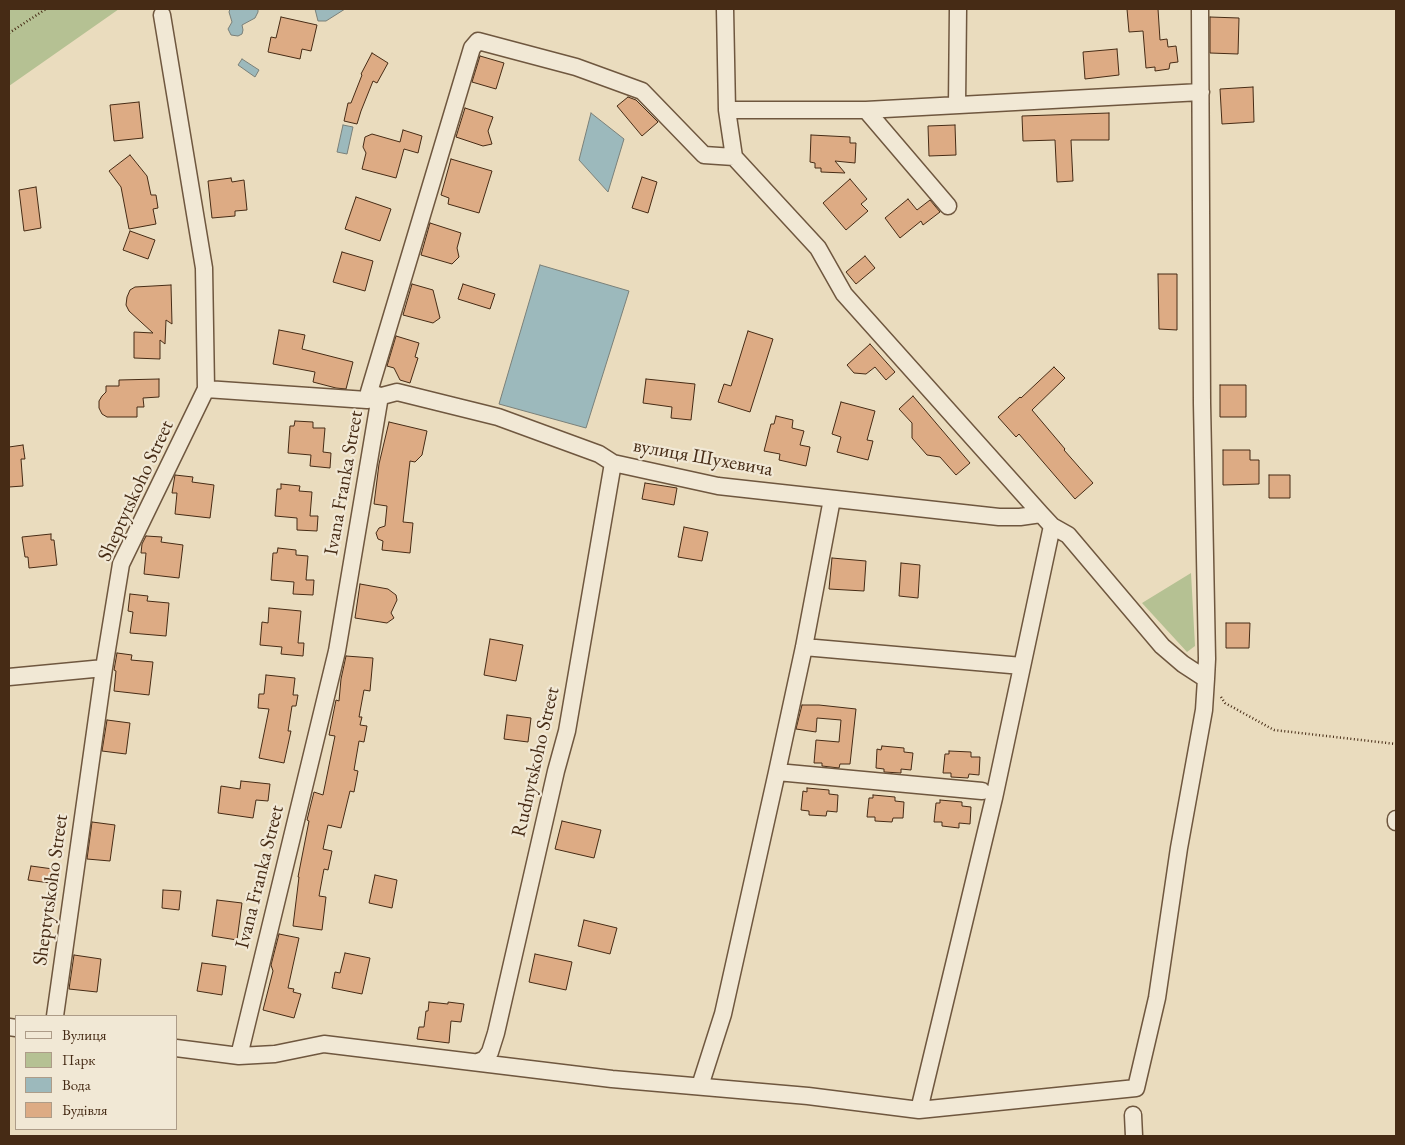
<!DOCTYPE html>
<html>
<head>
<meta charset="utf-8">
<style>
  body { margin:0 }
  #map { position:relative; width:1405px; height:1145px; overflow:hidden; background:#eadcbe; font-family:"EB Garamond",serif }
  canvas { display:block }
  .frame { position:absolute; inset:0; border:10px solid #462b15; pointer-events:none }
  .legend { position:absolute; left:15px; top:1015px; width:162px; height:115px; box-sizing:border-box; background:#f1e8d5; border:1px solid #ad9c88; margin:0; padding:6px 9px; list-style:none; font-size:15px; color:#462b15 }
  .legend li { display:flex; align-items:center; gap:10px; height:25px }
  .legend b { width:25px; border:1px solid #ad9c88 }
</style>
</head>
<body>
<div id="map">
<canvas width="1405" height="1145"></canvas>
<div class="frame"></div>
<ul class="legend">
<li><b style="height:6px;background:#f1e8d5"></b>Вулиця</li>
<li><b style="height:14px;background:#b5c193"></b>Парк</li>
<li><b style="height:14px;background:#9cb9bc"></b>Вода</li>
<li><b style="height:14px;background:#ddab84"></b>Будівля</li>
</ul>
</div>
<script>
const ctx = document.querySelector('canvas').getContext('2d');
ctx.lineJoin = 'round';
function fillPath(path, color) { ctx.fillStyle = color; ctx.fill(path, 'evenodd'); }
const poly = rows => new Path2D(rows.map(r => 'M' + r).join(''));
function trace(path, color, width, dash) { ctx.strokeStyle = color; ctx.lineWidth = width; ctx.lineCap = dash ? 'butt' : 'round'; ctx.setLineDash(dash || []); ctx.stroke(path); }
function write(font, color, halo, rows, align = 'center') {
  ctx.font = font + ' "EB Garamond",serif'; ctx.lineWidth = 4.5; ctx.setLineDash([]); ctx.textBaseline = 'middle'; ctx.strokeStyle = halo; ctx.fillStyle = color; for (const [text, x, y, turn = 0] of rows) {
    ctx.save(); ctx.translate(x, y); ctx.rotate((+turn || 0) * Math.PI / 180); ctx.textAlign = isNaN(turn) ? turn : align; if (halo) ctx.strokeText(text, 0, 0); ctx.fillText(text, 0, 0); ctx.restore();
  }
}
fillPath(poly([
  [9,9,119,9,9,86],
  [1191,573,1195,646,1187,652,1142,603]
]), '#b5c193');
const water = poly([
  [230,9,258,9,258,12,255,18,242,25,243,30,242,34,238,36,231,35,228,29,232,22,229,12,230,9],
  [315,9,345,9,326,21,318,21,315,9],
  [242,59,259,70,255,77,238,65,242,59],
  [591,113,624,139,608,192,579,160,591,113],
  [343,125,353,127,347,154,337,152,343,125],
  [540,265,629,291,586,428,499,404,540,265]
]);
fillPath(water, '#9cb9bc');
trace(water, '#7a8079', 1);
const building = poly([
  [1127,9,1158,9,1160,40,1167,39,1168,47,1176,46,1178,62,1170,63,1169,69,1155,71,1155,67,1146,68,1143,31,1129,32,1127,9],
  [281,17,317,25,311,51,302,49,300,59,268,52,271,37,276,38,281,17],
  [1210,17,1239,18,1238,54,1210,53,1210,17],
  [1117,49,1119,75,1085,79,1083,52,1117,49],
  [372,53,388,63,377,83,373,81,361,111,357,124,344,121,348,103,351,103,362,75,361,74,372,53],
  [480,56,504,63,496,89,472,82,480,56],
  [1253,87,1254,122,1222,124,1220,89,1253,87],
  [628,97,636,100,658,122,642,136,617,106,628,97],
  [139,102,143,138,114,141,110,105,139,102],
  [465,108,493,117,488,131,492,144,483,146,456,137,465,108],
  [1109,113,1109,140,1071,140,1073,181,1057,182,1055,140,1023,141,1022,116,1109,113],
  [955,125,956,155,929,156,928,126,955,125],
  [403,130,422,136,418,153,404,149,396,178,362,169,366,153,363,147,365,137,372,134,400,142,403,130],
  [811,135,850,137,850,143,856,143,855,163,835,161,845,173,821,172,821,168,815,168,815,163,810,162,811,135],
  [130,155,147,176,151,195,156,195,158,208,153,209,156,224,129,229,121,187,109,171,130,155],
  [451,159,492,171,479,213,448,204,449,198,441,195,451,159],
  [642,177,657,182,648,213,632,208,642,177],
  [231,178,232,182,244,180,247,210,235,211,235,216,212,218,208,181,231,178],
  [850,179,867,199,861,204,868,211,846,230,823,203,850,179],
  [36,187,41,228,24,231,19,190,36,187],
  [356,197,391,209,380,241,345,229,356,197],
  [908,199,917,210,930,200,940,212,923,225,921,221,900,238,885,218,908,199],
  [430,223,461,233,457,248,459,257,452,264,421,255,430,223],
  [130,231,155,240,148,259,123,250,130,231],
  [342,252,373,261,365,291,333,282,342,252],
  [865,256,875,268,856,284,846,272,865,256],
  [1158,274,1177,274,1177,330,1159,329,1158,274],
  [412,284,433,290,440,318,433,323,403,315,412,284],
  [463,284,495,294,490,309,458,299,463,284],
  [171,285,172,324,166,320,165,344,160,340,160,359,134,358,134,332,153,333,129,311,126,305,127,297,130,290,135,287,171,285],
  [279,330,305,335,302,349,353,362,346,389,336,388,313,382,315,372,273,364,279,330],
  [748,331,773,339,750,412,718,402,724,384,731,386,748,331],
  [396,336,419,343,415,357,418,358,410,383,400,380,394,368,387,366,396,336],
  [870,344,895,372,886,380,875,367,866,374,854,373,847,365,870,344],
  [1054,367,1065,378,1032,410,1065,449,1064,450,1093,483,1075,499,1019,434,1016,437,998,417,1020,397,1021,398,1054,367],
  [159,379,159,397,143,398,144,407,137,407,137,417,107,417,102,414,99,408,99,401,102,396,106,392,106,386,119,386,119,380,159,379],
  [646,379,695,384,691,420,671,418,672,407,643,403,646,379],
  [1220,385,1246,385,1246,417,1220,417,1220,385],
  [913,396,970,463,956,475,940,457,927,455,912,438,912,423,899,409,913,396],
  [841,402,875,411,867,440,873,441,868,460,837,452,841,437,832,434,841,402],
  [776,416,793,420,792,428,804,431,800,445,810,447,806,466,779,460,780,454,764,451,771,424,774,424,776,416],
  [295,421,313,422,313,428,325,428,323,452,331,453,330,468,310,466,311,455,288,453,290,426,294,426,295,421],
  [389,422,427,431,422,455,415,462,410,461,403,522,413,523,410,553,382,550,383,541,378,539,376,533,379,528,385,526,387,506,374,504,379,464,389,422],
  [23,445,25,459,21,459,23,486,9,487,9,447,23,445],
  [1223,450,1250,450,1250,460,1259,460,1259,484,1223,485,1223,450],
  [175,475,193,477,192,482,214,485,210,518,175,514,177,493,172,493,175,475],
  [1269,475,1290,475,1290,498,1269,498,1269,475],
  [645,483,677,488,674,505,642,499,645,483],
  [281,484,300,486,299,491,312,492,310,516,318,516,317,531,297,530,297,518,275,516,277,489,281,489,281,484],
  [684,527,708,532,702,561,678,557,684,527],
  [51,534,51,540,54,540,57,565,29,568,28,557,25,557,22,537,51,534],
  [146,536,162,537,161,542,183,545,179,578,144,574,146,553,141,553,142,544,146,536],
  [278,548,296,550,296,555,308,556,306,580,314,580,313,595,293,594,294,582,271,580,273,553,277,553,278,548],
  [832,558,866,561,864,591,829,589,832,558],
  [901,563,920,565,918,598,899,596,901,563],
  [360,584,388,589,396,595,397,600,391,613,394,618,387,623,355,618,360,584],
  [130,594,148,596,147,601,169,603,166,636,130,633,133,612,128,611,130,594],
  [269,608,301,611,298,643,304,643,303,656,281,654,282,647,260,645,262,622,268,623,269,608],
  [1226,623,1250,623,1249,648,1226,648,1226,623],
  [490,639,523,645,516,681,484,675,490,639],
  [117,653,132,655,131,660,153,662,149,695,114,691,116,671,114,670,117,653],
  [346,656,373,658,370,691,364,690,359,717,362,717,360,725,367,726,364,742,359,741,354,770,358,771,354,792,350,791,341,828,328,825,323,849,332,851,328,870,324,869,319,896,326,897,322,930,293,926,299,877,298,877,309,821,307,820,314,792,323,795,335,736,329,735,336,700,339,701,341,679,346,656],
  [266,675,295,678,293,695,298,695,296,706,292,706,288,731,291,731,284,763,259,758,269,709,258,708,259,694,264,694,266,675],
  [802,705,819,705,856,709,850,764,840,764,839,768,822,766,822,763,814,763,816,740,839,742,841,720,817,718,816,732,796,729,802,705],
  [507,715,531,718,528,742,504,739,507,715],
  [107,720,130,723,126,754,102,751,107,720],
  [882,746,904,748,904,752,913,753,911,770,901,769,901,773,884,772,884,769,876,768,877,749,881,750,882,746],
  [949,751,971,752,971,757,980,757,979,775,969,774,968,778,951,777,951,773,943,773,945,754,949,754,949,751],
  [241,781,270,784,268,801,256,800,253,818,218,813,221,786,240,789,241,781],
  [807,788,829,790,829,794,838,795,837,812,827,811,826,816,809,815,809,811,801,810,803,791,807,792,807,788],
  [873,795,895,797,895,801,904,802,903,818,893,818,892,822,875,821,875,817,867,817,869,798,873,798,873,795],
  [940,800,962,802,962,806,971,807,970,824,959,823,959,828,942,826,942,822,934,822,936,803,940,803,940,800],
  [562,821,601,830,594,858,555,849,562,821],
  [92,822,115,825,110,861,87,859,92,822],
  [31,866,53,869,50,883,28,880,31,866],
  [375,875,397,880,392,908,369,903,375,875],
  [163,890,181,891,179,910,162,908,163,890],
  [217,900,242,903,237,940,212,936,217,900],
  [584,920,617,928,610,954,578,946,584,920],
  [279,934,299,938,288,988,294,989,293,992,301,994,294,1018,263,1010,273,971,271,965,279,934],
  [345,953,370,958,362,994,332,988,335,972,340,973,345,953],
  [535,954,572,962,566,990,529,982,535,954],
  [74,955,101,959,97,992,69,989,74,955],
  [202,963,226,966,222,995,197,991,202,963],
  [429,1002,448,1004,448,1002,464,1004,461,1022,451,1021,449,1043,417,1039,419,1027,424,1027,426,1011,428,1011,429,1002]
]);
fillPath(building, '#ddab84');
trace(building, '#462b15', 1);
const minor = poly([
  [725,9,727,110,734,157,818,248,844,294,1041,514,1052,526,1068,535,1162,646,1183,664,1206,679],
  [957,105,958,9],
  [727,110,866,110,1201,92],
  [866,110,948,206],
  [206,389,367,400,397,392,498,417,599,454,613,463,718,486,999,517,1020,517,1041,514],
  [804,647,1022,666],
  [9,677,104,668],
  [777,772,982,791],
  [1396,822,1396,819],
  [55,1016,104,668,121,564,206,389,204,268,162,15],
  [9,1027,16,1028],
  [176,1048,239,1056,275,1054,324,1044,612,1079,808,1096,919,1110,1136,1088,1157,998,1179,848,1204,710,1206,679,1207,659,1202,403,1200,9],
  [239,1056,337,651,380,396,369,392,472,48,478,41,576,67,642,91,704,155,734,157],
  [478,1062,485,1059,490,1052,496,1033,556,771,567,731,613,463],
  [700,1086,723,1014,777,772,804,647,832,499],
  [919,1110,994,798,1052,526],
  [1133,1115,1134,1136]
]);
trace(minor, '#6f573f', 19);
trace(poly([
  [9,33,46,9],
  [1221,697,1225,703,1274,730,1396,744]
]), '#462b15', 2.5, [1, 2.5]);
trace(minor, '#f1e8d5', 16);
write('20px', '#462b15', '#f1e8d5', [
  ["вулиця Шухевича",703,458,10],
  ["Ivana Franka Street",344,483,-80],
  ["Sheptytskoho Street",136,491,-65],
  ["Rudnytskoho Street",536,762,-77],
  ["Ivana Franka Street",260,877,-76],
  ["Sheptytskoho Street",51,890,-82]
]);
</script>
</body>
</html>
